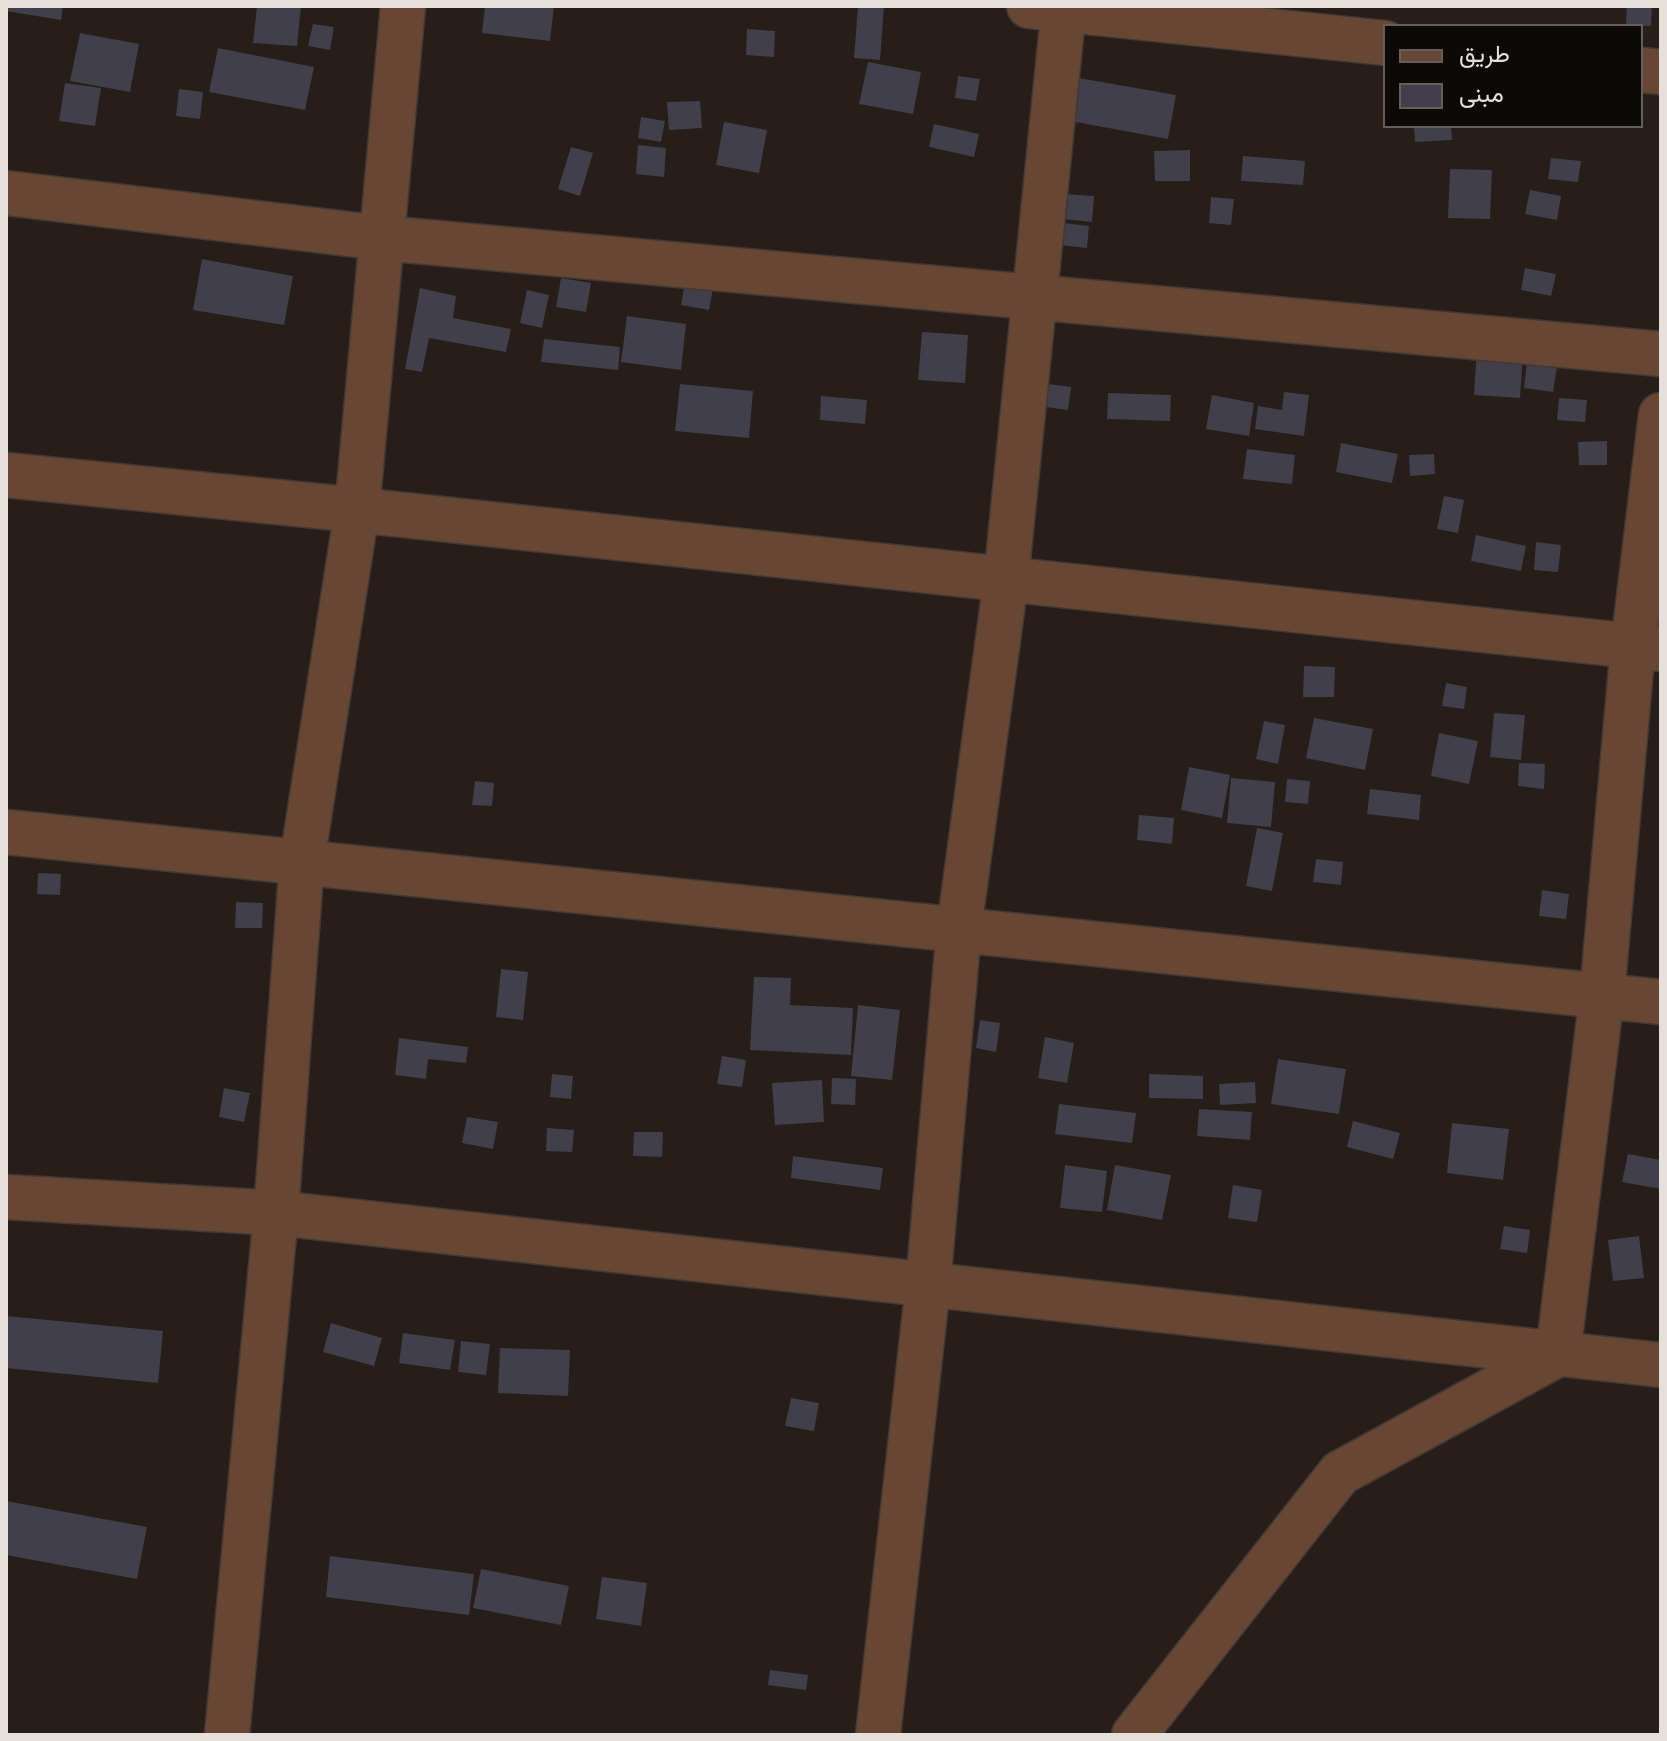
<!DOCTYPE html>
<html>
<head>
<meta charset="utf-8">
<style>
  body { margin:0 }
  #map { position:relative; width:1667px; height:1741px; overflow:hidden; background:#271d19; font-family:"Alegreya Sans",Vazirmatn,sans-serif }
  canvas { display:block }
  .frame { position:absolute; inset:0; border:8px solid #e6e0dd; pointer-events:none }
  .legend { position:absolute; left:1383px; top:24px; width:260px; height:104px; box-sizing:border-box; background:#0d0907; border:2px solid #645f5d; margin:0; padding:10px 14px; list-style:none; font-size:24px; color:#e6e0dd }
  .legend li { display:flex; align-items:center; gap:16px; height:40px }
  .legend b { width:40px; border:2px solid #645f5d }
</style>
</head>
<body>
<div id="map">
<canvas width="1667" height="1741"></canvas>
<div class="frame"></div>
<ul class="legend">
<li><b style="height:10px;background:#674633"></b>طريق</li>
<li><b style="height:22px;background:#413f49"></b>مبنى</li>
</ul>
</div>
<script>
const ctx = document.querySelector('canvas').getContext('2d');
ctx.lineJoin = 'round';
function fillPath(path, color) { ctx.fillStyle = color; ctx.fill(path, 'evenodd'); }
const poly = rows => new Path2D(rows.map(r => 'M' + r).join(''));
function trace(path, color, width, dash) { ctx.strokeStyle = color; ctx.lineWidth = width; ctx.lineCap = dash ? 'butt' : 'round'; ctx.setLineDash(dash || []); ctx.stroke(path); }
fillPath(poly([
  [6,6,63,6,61,20,6,11],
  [257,6,301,6,297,46,253,43],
  [485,6,554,6,550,41,482,33],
  [858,6,884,6,880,60,854,58],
  [1627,6,1652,6,1651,26,1626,25],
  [313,24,334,27,330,50,308,46],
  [747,29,775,31,774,57,746,55],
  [80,33,139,44,130,92,70,81],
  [218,48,314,67,305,110,209,92],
  [868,62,921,72,913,114,859,104],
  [958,76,980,79,976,101,955,98],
  [1073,77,1176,95,1168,139,1065,120],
  [65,83,101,88,95,126,59,121],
  [179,89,203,92,200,119,176,116],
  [700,101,702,128,669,130,667,102],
  [641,117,665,121,661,142,638,138],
  [724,122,767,130,759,173,716,165],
  [934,124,979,134,974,157,929,147],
  [1414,126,1451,126,1452,140,1415,142],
  [638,145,666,148,664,177,636,174],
  [571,147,593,153,580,196,558,189],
  [1190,150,1190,181,1155,181,1154,151],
  [1243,156,1305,161,1303,185,1241,181],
  [1551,158,1581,161,1578,182,1548,179],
  [1450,169,1492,170,1490,219,1448,218],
  [1530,190,1561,196,1557,220,1525,214],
  [1065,194,1094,196,1092,222,1063,219],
  [1211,197,1234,199,1231,225,1209,223],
  [1063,223,1089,226,1087,248,1060,245],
  [202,259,293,276,284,325,193,310],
  [688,267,716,272,709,310,681,305],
  [1525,268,1556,274,1551,296,1521,290],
  [561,278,591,283,586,312,556,307],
  [420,288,456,296,453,318,511,329,506,352,429,338,422,372,405,369],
  [527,290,549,295,542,328,520,323],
  [627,316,686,324,681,370,621,362],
  [922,332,968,335,965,383,918,380],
  [544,339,620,347,618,370,541,362],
  [1477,349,1523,353,1520,398,1474,395],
  [1527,362,1557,366,1553,392,1524,388],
  [680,384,753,391,749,438,675,431],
  [1049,384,1071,387,1068,410,1046,407],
  [1284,392,1309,395,1304,436,1255,429,1258,406,1282,410],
  [1108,393,1171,395,1170,421,1107,419],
  [1212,395,1254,403,1249,436,1206,429],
  [821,396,867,400,865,424,820,420],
  [1559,398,1587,400,1585,422,1557,420],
  [1607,441,1607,465,1579,465,1578,442],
  [1341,443,1398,454,1392,483,1336,472],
  [1247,449,1295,455,1292,484,1243,479],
  [1434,454,1435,474,1410,476,1409,455],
  [1444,496,1464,500,1458,533,1437,529],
  [1476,535,1526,546,1521,571,1471,561],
  [1536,542,1561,545,1558,572,1534,570],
  [1304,666,1335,667,1334,697,1303,697],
  [1446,683,1467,687,1464,709,1442,706],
  [1494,713,1525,715,1521,760,1490,757],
  [1314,718,1373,729,1365,770,1306,758],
  [1264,721,1285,725,1278,764,1256,759],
  [1439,733,1478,741,1469,784,1431,776],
  [1519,763,1545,764,1544,789,1518,786],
  [1189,767,1230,775,1222,818,1181,810],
  [1231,778,1275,782,1271,827,1227,823],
  [1287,779,1310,781,1308,804,1285,802],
  [475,781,494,783,492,806,472,805],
  [1370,789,1421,795,1419,820,1367,814],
  [1139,815,1174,818,1172,844,1137,840],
  [1257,828,1283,833,1272,891,1246,886],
  [1316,859,1343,862,1341,885,1313,882],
  [38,873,61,874,60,895,37,894],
  [1542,890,1569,894,1566,919,1539,916],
  [236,902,263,903,262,928,235,928],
  [501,969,528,972,523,1020,496,1017],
  [754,977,791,978,790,1005,853,1008,851,1055,750,1050],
  [858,1005,900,1010,892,1080,851,1076],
  [980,1020,1000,1023,996,1052,976,1048],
  [1045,1037,1074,1043,1067,1083,1038,1078],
  [399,1038,468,1047,466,1063,428,1059,426,1079,395,1075],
  [722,1056,746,1060,742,1087,717,1084],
  [1278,1059,1346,1069,1339,1114,1271,1104],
  [552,1074,573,1076,571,1099,550,1097],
  [1149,1074,1203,1076,1203,1099,1149,1098],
  [832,1078,856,1079,855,1105,831,1104],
  [822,1080,824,1122,775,1125,772,1083],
  [1255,1082,1256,1103,1220,1105,1219,1084],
  [224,1088,250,1093,244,1122,219,1117],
  [1059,1104,1136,1113,1132,1143,1055,1134],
  [1199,1109,1252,1112,1250,1140,1197,1136],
  [467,1117,498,1122,493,1149,462,1143],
  [1353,1121,1400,1133,1393,1159,1347,1147],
  [1452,1123,1509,1129,1503,1180,1447,1173],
  [547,1128,574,1130,572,1152,546,1151],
  [634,1132,663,1132,662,1157,633,1156],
  [1628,1154,1661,1160,1661,1189,1622,1182],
  [793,1156,883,1168,880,1190,791,1178],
  [1065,1165,1107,1171,1102,1212,1060,1208],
  [1115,1165,1171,1175,1162,1220,1107,1210],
  [1233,1185,1262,1190,1257,1222,1228,1218],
  [1504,1226,1530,1230,1527,1253,1500,1249],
  [1639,1236,1644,1278,1613,1281,1608,1240],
  [6,1316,163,1331,158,1383,6,1368],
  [331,1323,382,1338,374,1366,323,1352],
  [403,1333,455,1340,450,1370,399,1363],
  [461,1341,490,1344,486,1375,458,1372],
  [500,1348,570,1350,568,1396,498,1393],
  [791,1398,819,1403,814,1431,785,1426],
  [6,1501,147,1527,137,1579,6,1555],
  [330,1556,474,1574,469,1615,326,1597],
  [481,1569,569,1586,561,1625,473,1608],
  [602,1577,647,1583,641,1626,596,1619],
  [770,1670,808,1675,806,1690,768,1685]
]), '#413f49');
const minor = poly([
  [1029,6,1385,43],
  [1641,70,1661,72],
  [6,193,382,238,1661,354],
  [6,475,357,510,1661,649],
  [6,832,1661,1002],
  [227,1735,276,1213,302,861,357,510,403,6],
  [878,1735,928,1285,959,929,1006,580,1064,6],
  [1134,1735,1340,1473,1558,1354,1602,995,1633,646,1661,415]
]);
const tertiary = poly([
  [6,1197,276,1213,1661,1365]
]);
trace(minor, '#423834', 47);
trace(tertiary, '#423834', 47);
trace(minor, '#674633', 44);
trace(tertiary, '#674633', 44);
</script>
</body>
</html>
